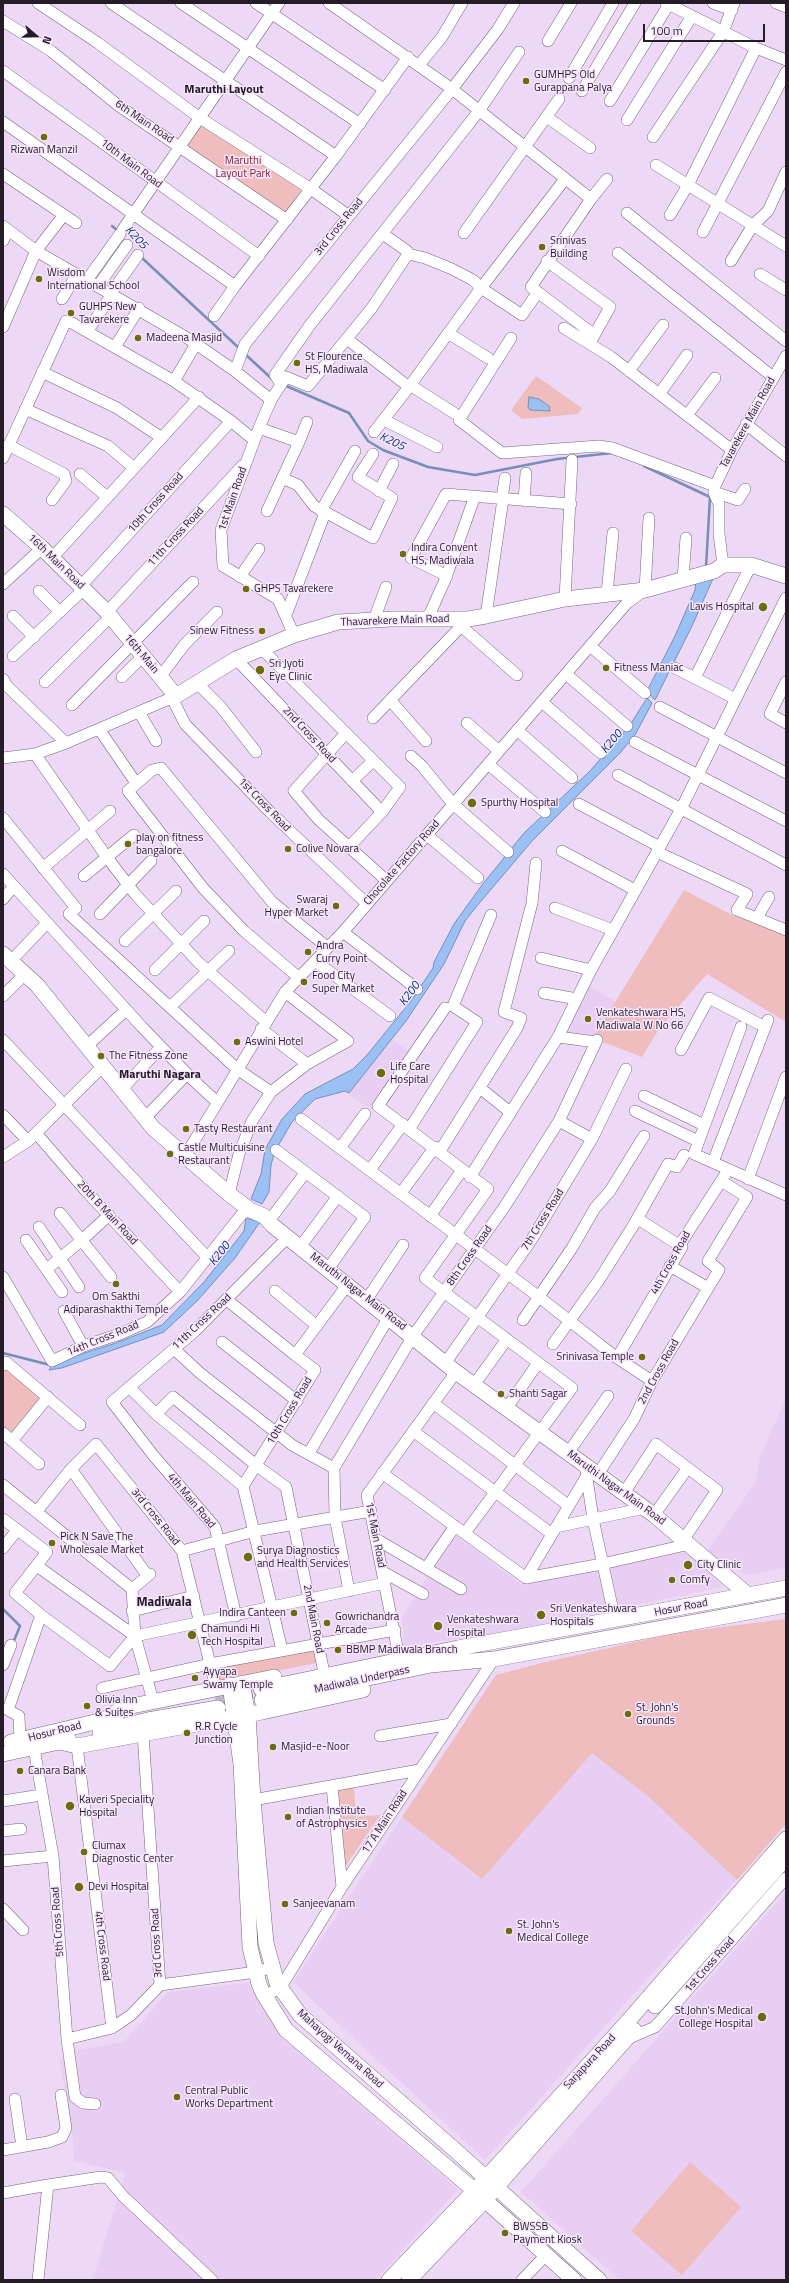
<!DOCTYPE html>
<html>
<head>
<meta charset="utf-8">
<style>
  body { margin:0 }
  #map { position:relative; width:789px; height:2283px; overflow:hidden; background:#edd8f5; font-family:"Titillium Web",sans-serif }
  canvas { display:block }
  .frame { position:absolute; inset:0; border:4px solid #241c27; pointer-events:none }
  .north { position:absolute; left:16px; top:16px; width:40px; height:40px; -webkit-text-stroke:3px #f8e6ff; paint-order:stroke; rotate:110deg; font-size:11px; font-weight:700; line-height:16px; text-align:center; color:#241c27 }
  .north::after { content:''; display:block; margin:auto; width:14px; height:18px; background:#241c27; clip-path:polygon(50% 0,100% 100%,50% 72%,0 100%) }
  .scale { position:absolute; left:643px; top:24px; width:122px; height:18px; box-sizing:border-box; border:2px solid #241c27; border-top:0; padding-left:5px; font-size:12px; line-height:14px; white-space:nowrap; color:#241c27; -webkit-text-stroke:3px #f8e6ff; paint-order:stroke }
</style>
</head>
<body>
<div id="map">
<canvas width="789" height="2283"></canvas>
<div class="frame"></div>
<div class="north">N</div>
<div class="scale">100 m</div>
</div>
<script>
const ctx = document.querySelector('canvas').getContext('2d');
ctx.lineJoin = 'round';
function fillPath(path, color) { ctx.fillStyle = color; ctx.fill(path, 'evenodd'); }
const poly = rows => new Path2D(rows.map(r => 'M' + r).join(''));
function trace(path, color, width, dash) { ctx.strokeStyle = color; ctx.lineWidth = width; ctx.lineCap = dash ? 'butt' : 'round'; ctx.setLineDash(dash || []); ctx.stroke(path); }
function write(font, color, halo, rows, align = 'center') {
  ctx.font = font + ' "Titillium Web",sans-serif'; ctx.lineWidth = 3; ctx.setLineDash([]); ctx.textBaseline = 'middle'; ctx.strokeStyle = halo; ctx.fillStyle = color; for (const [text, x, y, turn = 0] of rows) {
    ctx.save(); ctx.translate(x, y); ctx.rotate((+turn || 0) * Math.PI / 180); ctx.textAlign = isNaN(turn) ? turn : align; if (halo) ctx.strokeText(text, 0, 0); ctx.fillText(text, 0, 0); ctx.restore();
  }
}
fillPath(poly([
  [589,986,616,1002,593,1038,561,1036],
  [391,1039,411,1053,372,1110,348,1094],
  [786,1398,786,1568,747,1575,706,1553,756,1482,760,1457],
  [454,1534,522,1585,690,1551,722,1587,494,1634,404,1646,402,1617],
  [786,1619,786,1824,485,2160,293,1982,496,1675,542,1663,676,1633],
  [786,1892,786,2280,620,2280,521,2192],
  [248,1983,280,2036,458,2189,376,2280,93,2280,125,2173,74,2160,73,2141,60,2060,68,2058,67,2052,124,2042,168,1992]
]), '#e8cef2');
fillPath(poly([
  [202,121,302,188,285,214,185,147],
  [536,376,582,408,578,414,522,419,511,410],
  [684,890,730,914,786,935,786,1022,707,974,659,1029,642,1057,593,1038],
  [3,1367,45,1398,11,1436,3,1429],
  [786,1619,786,1824,737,1880,649,1797,592,1753,482,1879,402,1817,496,1675,542,1663,676,1633],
  [314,1648,317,1663,221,1682,218,1668],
  [354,1787,356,1817,380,1815,343,1870,338,1790],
  [690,2162,741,2207,682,2275,631,2231]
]), '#efbdbd');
const water = poly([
  [529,397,539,399,549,406,550,411,530,410,528,407,529,397],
  [715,574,692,626,655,700,647,691,675,636,695,590,696,579,715,574],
  [647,698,652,703,635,735,620,753,532,841,476,907,465,921,444,964,406,1021,349,1093,345,1091,315,1099,292,1122,275,1151,271,1165,269,1192,262,1204,251,1199,261,1174,265,1150,282,1119,305,1094,353,1069,367,1055,411,1001,433,968,434,962,454,924,482,885,524,833,590,771,630,725,647,698],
  [246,1218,260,1222,235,1258,197,1301,164,1332,62,1368,49,1370,53,1363,116,1343,162,1325,204,1282,244,1231,246,1218]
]);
fillPath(water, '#9ac0f4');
trace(water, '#778fb6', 1);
trace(poly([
  [112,226,118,231],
  [141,257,240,349],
  [245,354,272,379],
  [284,385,349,413,368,441,383,450,428,467,475,475,557,459,612,453],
  [644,466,710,497,706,567],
  [3,1353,54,1366],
  [3,1609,20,1626,13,1643]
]), '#778fb6', 2.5);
trace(poly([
  [215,1698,261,1689]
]), '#c5b2cc', 15, [15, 8]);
const minor = poly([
  [38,3,98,43,200,118,311,189,349,216],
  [111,3,336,156],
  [181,3,360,124],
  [256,3,385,90],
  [329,3,452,89,591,199],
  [666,3,756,48,786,60],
  [713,3,732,10],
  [776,3,786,7],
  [3,21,51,51,119,106,287,220],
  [548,41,571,3],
  [419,65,442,37,462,3],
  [3,71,259,256],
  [569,78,613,3],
  [582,91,635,3],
  [610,101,669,4],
  [547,117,590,148],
  [627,120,692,16],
  [3,122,235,286],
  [653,137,723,32,734,3],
  [656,165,786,246],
  [3,174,76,223],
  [627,213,786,341],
  [670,215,688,185,756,48],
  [3,226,36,251,189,339,235,371,271,400],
  [123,229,279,3],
  [703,232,786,72],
  [464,233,559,99],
  [3,241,8,230],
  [618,253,773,377],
  [408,254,425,258,452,269,473,280,481,288,409,387],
  [547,261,610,307,591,341],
  [731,261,753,225,768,211,786,172],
  [760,274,786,290],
  [87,280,120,234],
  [98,286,127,245],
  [538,292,522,315,481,288,565,179],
  [111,293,138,255],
  [62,299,77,274],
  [214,316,235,286,336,156,408,57],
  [91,326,112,294],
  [3,327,36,251,63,216],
  [564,328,611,357,732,450],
  [448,333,488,358],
  [593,334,531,287,591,199,607,179],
  [511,338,459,420,502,453,599,446,612,448,715,486],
  [347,339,409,387,374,432],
  [115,347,139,308],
  [235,371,245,344,452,89,498,29,514,3],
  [629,371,663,325],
  [42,372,117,408,162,438],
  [174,381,196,344],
  [281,384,275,375,310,325,479,111,519,52],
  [410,385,454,413],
  [660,393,687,355],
  [25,409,108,446,134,468],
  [688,414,715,378],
  [384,420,437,447],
  [746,424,786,456],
  [259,428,299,442,267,511],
  [299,442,307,422],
  [8,445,64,474,66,481,52,500],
  [3,458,66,321,72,323,174,381,231,421,254,440],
  [80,474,107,497],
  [282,478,298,485,314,506,373,538,392,498,358,477,373,454],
  [379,491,393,464],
  [714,492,738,500,745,489],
  [502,499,505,478],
  [524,501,526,473],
  [321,511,355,451],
  [52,558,199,397],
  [723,565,719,534,719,504,714,493,715,486,732,450,786,356],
  [447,576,411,558,446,494,571,504],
  [240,577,259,549],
  [683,579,686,538],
  [3,584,42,548],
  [81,586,231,421],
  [39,591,60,612],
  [607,593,613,533],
  [565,599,572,460],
  [107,612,242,466],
  [286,615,325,513],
  [13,616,34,637],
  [486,616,503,499],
  [374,620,386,587],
  [427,620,445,580,475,496],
  [461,626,517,675],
  [294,635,278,599,223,566,221,530,259,428,271,400,286,377,308,386,371,309,408,254,407,251,383,234],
  [590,646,645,693],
  [261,648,400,787,382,812,349,847],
  [13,656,84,589],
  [236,659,382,812],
  [675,668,736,699],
  [566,674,627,726],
  [122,677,143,656],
  [160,677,185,644,217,612],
  [695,678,751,565],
  [3,679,7,686,66,743],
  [45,682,110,617],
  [786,682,770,714,786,723],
  [197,683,220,706,256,752],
  [172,698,185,724,270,812,367,904],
  [390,700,426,741],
  [542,702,601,753],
  [72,705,193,582],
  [660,707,786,773],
  [139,712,156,741],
  [373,718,468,619],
  [467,723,499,751],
  [99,729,136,783],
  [517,730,572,778],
  [346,733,294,791,319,820,387,881],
  [635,742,786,821],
  [35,754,106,856,135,894,199,963,265,1021],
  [411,756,422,766,453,804,508,852],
  [3,758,35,754,66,743,176,696],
  [488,764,545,812],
  [618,775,786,865],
  [352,781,373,761],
  [579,804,660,847],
  [3,818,76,908,69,914,237,1069,271,1092],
  [427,835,478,878],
  [562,851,635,890],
  [657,852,747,894,737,910,786,930],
  [43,868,110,811],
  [3,874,142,1027,193,1080,217,1102],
  [84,876,134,835],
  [3,899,14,886],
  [555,908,613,930],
  [100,914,151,861],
  [757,918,769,897],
  [343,932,417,989],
  [125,941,176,891],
  [541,958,591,970],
  [11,961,46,924],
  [315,961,390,1016],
  [155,970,204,921],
  [298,977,244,931,203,888,128,791,152,770,161,768,272,902,327,947],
  [544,993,577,999],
  [3,996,25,974],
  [170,1007,229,951],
  [445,1008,378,1106,488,1189,425,1278,572,1388,465,1533],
  [741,1027,694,1154,786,1195],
  [261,1029,307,1064],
  [558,1037,596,1042],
  [3,1040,207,1257],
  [87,1046,126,1010],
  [681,1050,709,998,765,1027],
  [480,1088,510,1112],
  [122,1089,161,1047],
  [644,1096,704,1125],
  [635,1111,698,1141],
  [3,1115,28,1141],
  [145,1118,187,1074],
  [301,1119,539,1297,617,1358,652,1381],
  [559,1121,592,1139],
  [410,1128,477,1022,453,1006,491,915],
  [36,1133,86,1191,180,1292],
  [340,1148,365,1114],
  [276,1150,365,1217,328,1269],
  [440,1151,517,1028,521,1018,504,1012,532,903,536,863],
  [185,1156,285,992,343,932,627,603,645,590,649,518],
  [3,1157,28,1141,103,1066],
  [713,1162,768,1020],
  [370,1170,403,1124],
  [470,1177,558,1037,591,970,681,809,786,598],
  [748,1179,786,1077],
  [401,1193,435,1147],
  [229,1194,239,1154,252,1121,271,1092,307,1064,348,1041,285,992],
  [60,1213,111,1277],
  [430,1216,462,1170],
  [638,1219,682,1247],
  [269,1221,305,1173],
  [39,1227,79,1287],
  [26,1240,62,1292],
  [300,1247,338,1196],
  [670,1266,708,1288],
  [47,1269,82,1240,109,1215],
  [3,1277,52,1361,86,1345,120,1334,147,1322,180,1292,242,1214,250,1210],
  [275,1291,317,1326],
  [367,1299,403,1245],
  [227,1300,295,1355],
  [64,1311,83,1346],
  [523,1320,572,1248,595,1208,610,1191,644,1136],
  [222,1342,297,1401],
  [553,1344,599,1280,633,1226,668,1164,677,1167,684,1155],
  [174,1349,200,1373,292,1445,334,1468],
  [617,1358,682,1247,681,1243,725,1175],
  [446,1362,532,1239,592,1139,626,1069],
  [3,1365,6,1362,80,1425],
  [474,1385,507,1339],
  [129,1387,156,1414,243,1486],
  [433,1403,569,1506],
  [506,1409,538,1363],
  [156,1414,173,1397,257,1466,286,1487,323,1668],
  [413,1431,552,1534],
  [3,1433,39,1464],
  [12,1441,48,1397],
  [309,1453,389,1317],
  [568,1453,608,1396],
  [585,1465,593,1519,615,1620],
  [334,1468,413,1336,505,1206,559,1121,597,1040],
  [334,1468,335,1517,349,1591],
  [71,1469,147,1575],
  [382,1473,526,1578],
  [598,1474,634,1419,652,1381,719,1270,708,1261,747,1197,721,1181],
  [3,1485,132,1589],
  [624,1493,656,1444,717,1490,684,1539],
  [37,1511,71,1469,96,1444,182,1551,216,1688],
  [654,1515,687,1469],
  [3,1519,47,1552,15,1593,41,1615,110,1666,135,1636],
  [556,1527,645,1508],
  [376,1539,461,1589],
  [3,1548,17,1530],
  [182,1551,255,1531,371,1511],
  [37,1566,135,1636],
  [426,1568,455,1526],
  [383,1572,423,1594],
  [526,1578,602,1564,690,1544],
  [526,1578,586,1477],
  [132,1589,135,1636,153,1701],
  [132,1589,150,1574],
  [132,1611,194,1596],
  [236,1616,215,1527,153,1455,112,1402,195,1331,288,1237],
  [135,1636,385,1583],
  [282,1650,243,1486,315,1370,295,1355,348,1284],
  [398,1652,367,1495,456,1372],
  [3,1665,11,1645],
  [102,1688,210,1664,395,1630],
  [143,1734,160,1985],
  [380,1736,451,1724],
  [20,1740,19,1716,8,1710,41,1615],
  [77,1746,112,2028],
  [34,1748,53,1856],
  [332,1786,342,1887],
  [253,1800,419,1770],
  [3,1801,41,1795],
  [3,1831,21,1829],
  [3,1861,53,1856,67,2039,75,2097,83,2103,95,2104],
  [3,1909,23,1930],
  [160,1985,256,1972,273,1967],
  [265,1996,281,1987,342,1887,494,1659],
  [67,2039,112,2028,131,2015,160,1985],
  [627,2039,655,2027,786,1878],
  [15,2099,22,2147],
  [3,2150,48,2142,62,2137,66,2128,61,2095],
  [48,2185,101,2177,108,2178,123,2196,212,2280],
  [3,2193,48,2185,38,2280],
  [522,2280,546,2255]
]);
const major = poly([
  [3,514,42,548,107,612,176,696,236,659,294,635,338,622,391,619,468,619,486,616,565,599,645,590,714,571,723,565,751,565,786,576],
  [3,954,37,985,153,1128,229,1194,250,1210,264,1216,272,1225,456,1372,654,1515,748,1595],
  [242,1683,248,1715,253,1800,266,1943,277,1983,300,2015,455,2150,599,2280],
  [230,1685,241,1764,250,1947,259,1984,263,1993,286,2030,468,2185,574,2280],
  [261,1689,458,1648,786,1588],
  [262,1700,431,1665,494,1659,786,1605],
  [106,1719,122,1708,274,1677],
  [100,1732,148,1720,218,1708],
  [11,1742,116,1717],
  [60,1742,77,1746,262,1712,363,1690],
  [3,1754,69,1740],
  [655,2006,786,1858],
  [389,2280,475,2190,629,2020,786,1839],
  [409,2280,485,2200,634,2030]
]);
trace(minor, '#77647f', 12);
trace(major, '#77647f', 16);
trace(minor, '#fff', 11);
trace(major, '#fff', 15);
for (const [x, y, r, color] of [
  [526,81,4,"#6d6c0c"],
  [44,137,4,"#6d6c0c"],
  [542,247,4,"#6d6c0c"],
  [39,279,4,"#6d6c0c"],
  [71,313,4,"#6d6c0c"],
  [138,338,4,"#6d6c0c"],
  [297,363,4,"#6d6c0c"],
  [403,554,4,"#6d6c0c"],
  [246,589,4,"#6d6c0c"],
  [763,607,5,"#6d6c0c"],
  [262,631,4,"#6d6c0c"],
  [606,668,4,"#6d6c0c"],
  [260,670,5,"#6d6c0c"],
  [472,803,5,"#6d6c0c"],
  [128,844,4,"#6d6c0c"],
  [288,849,4,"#6d6c0c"],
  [336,906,4,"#6d6c0c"],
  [308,952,4,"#6d6c0c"],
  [304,982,4,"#6d6c0c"],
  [588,1019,4,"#6d6c0c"],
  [237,1042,4,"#6d6c0c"],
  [101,1056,4,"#6d6c0c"],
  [381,1073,5,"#6d6c0c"],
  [186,1129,4,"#6d6c0c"],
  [170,1154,4,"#6d6c0c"],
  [116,1284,4,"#6d6c0c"],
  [642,1357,4,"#6d6c0c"],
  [501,1394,4,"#6d6c0c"],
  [52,1543,4,"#6d6c0c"],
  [248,1557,5,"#6d6c0c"],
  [688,1565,5,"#6d6c0c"],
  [672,1580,4,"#6d6c0c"],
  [294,1613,4,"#6d6c0c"],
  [541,1615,5,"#6d6c0c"],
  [327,1623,4,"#6d6c0c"],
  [438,1626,5,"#6d6c0c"],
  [192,1635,5,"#6d6c0c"],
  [338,1650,4,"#6d6c0c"],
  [195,1678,4,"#6d6c0c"],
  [87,1706,4,"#6d6c0c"],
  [628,1714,4,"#6d6c0c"],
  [187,1733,4,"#6d6c0c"],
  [273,1747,4,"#6d6c0c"],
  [20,1771,4,"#6d6c0c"],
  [70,1806,5,"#6d6c0c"],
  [288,1817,4,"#6d6c0c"],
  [84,1852,4,"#6d6c0c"],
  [79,1887,5,"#6d6c0c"],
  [285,1904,4,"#6d6c0c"],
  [509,1931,4,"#6d6c0c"],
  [762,2017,5,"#6d6c0c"],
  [177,2097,4,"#6d6c0c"],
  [505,2233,4,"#6d6c0c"]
]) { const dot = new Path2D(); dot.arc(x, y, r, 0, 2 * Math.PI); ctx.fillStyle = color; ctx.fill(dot); trace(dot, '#f8e6ff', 1.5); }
write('11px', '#241c27', '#f8e6ff', [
  ["GUMHPS Old",534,75],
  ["Gurappana Palya",534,88],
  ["Rizwan Manzil",44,150,"center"],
  ["Srinivas",550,241],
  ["Building",550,254],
  ["Wisdom",47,273],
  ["International School",47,286],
  ["GUHPS New",79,307],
  ["Tavarekere",79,320],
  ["Madeena Masjid",146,338],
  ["St Flourence",305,357],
  ["HS, Madiwala",305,370],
  ["Indira Convent",411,548],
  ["HS, Madiwala",411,561],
  ["GHPS Tavarekere",254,589],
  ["Lavis Hospital",754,607,"right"],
  ["Sinew Fitness",254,631,"right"],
  ["Sri Jyoti",269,664],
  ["Eye Clinic",269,677],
  ["Fitness Maniac",614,668],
  ["Spurthy Hospital",481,803],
  ["play on fitness",136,838],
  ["bangalore",136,851],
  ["Colive Novara",296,849],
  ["Swaraj",328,900,"right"],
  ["Hyper Market",328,913,"right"],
  ["Andra",316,946],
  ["Curry Point",316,959],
  ["Food City",312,976],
  ["Super Market",312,989],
  ["Venkateshwara HS,",596,1013],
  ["Madiwala W No 66",596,1026],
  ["Aswini Hotel",245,1042],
  ["The Fitness Zone",109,1056],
  ["Life Care",390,1067],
  ["Hospital",390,1080],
  ["Tasty Restaurant",194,1129],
  ["Castle Multicuisine",178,1148],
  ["Restaurant",178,1161],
  ["Om Sakthi",116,1297,"center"],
  ["Adiparashakthi Temple",116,1310,"center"],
  ["Srinivasa Temple",634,1357,"right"],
  ["Shanti Sagar",509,1394],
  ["Pick N Save The",60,1537],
  ["Wholesale Market",60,1550],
  ["Surya Diagnostics",257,1551],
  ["and Health Services",257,1564],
  ["City Clinic",697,1565],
  ["Comfy",680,1580],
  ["Sri Venkateshwara",550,1609],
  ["Hospitals",550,1622],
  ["Indira Canteen",286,1613,"right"],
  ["Gowrichandra",335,1617],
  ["Arcade",335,1630],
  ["Venkateshwara",447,1620],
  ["Hospital",447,1633],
  ["Chamundi Hi",201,1629],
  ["Tech Hospital",201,1642],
  ["BBMP Madiwala Branch",346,1650],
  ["Ayyapa",203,1672],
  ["Swamy Temple",203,1685],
  ["Olivia Inn",95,1700],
  ["& Suites",95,1713],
  ["St. John's",636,1708],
  ["Grounds",636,1721],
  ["R.R Cycle",195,1727],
  ["Junction",195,1740],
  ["Masjid-e-Noor",281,1747],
  ["Canara Bank",28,1771],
  ["Kaveri Speciality",79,1800],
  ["Hospital",79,1813],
  ["Indian Institute",296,1811],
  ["of Astrophysics",296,1824],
  ["Clumax",92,1846],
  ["Diagnostic Center",92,1859],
  ["Devi Hospital",88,1887],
  ["Sanjeevanam",293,1904],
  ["St. John's",517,1925],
  ["Medical College",517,1938],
  ["St.John's Medical",753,2011,"right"],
  ["College Hospital",753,2024,"right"],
  ["Central Public",185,2091],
  ["Works Department",185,2104],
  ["BWSSB",513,2227],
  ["Payment Kiosk",513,2240]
], 'left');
write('11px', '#241c27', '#f8e6ff', [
  ["6th Main Road",144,122,34],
  ["10th Main Road",131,164,37],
  ["3rd Cross Road",339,227,-51],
  ["Tavarekere Main Road",748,423,-61],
  ["1st Main Road",233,499,-71],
  ["10th Cross Road",156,503,-48],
  ["11th Cross Road",176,537,-47],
  ["16th Main Road",56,562,44],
  ["Thavarekere Main Road",395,621,-2],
  ["16th Main",141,654,50],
  ["2nd Cross Road",309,735,47],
  ["1st Cross Road",264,805,46],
  ["Chocolate Factory Road",402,863,-49],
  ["20th B Main Road",107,1213,47],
  ["7th Cross Road",543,1220,-58],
  ["8th Cross Road",470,1256,-55],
  ["4th Cross Road",671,1263,-61],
  ["Maruthi Nagar Main Road",358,1292,38],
  ["11th Cross Road",202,1322,-43],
  ["14th Cross Road",103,1339,-22],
  ["2nd Cross Road",659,1372,-61],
  ["10th Cross Road",290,1411,-59],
  ["Maruthi Nagar Main Road",616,1488,36],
  ["4th Main Road",191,1501,50],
  ["3rd Cross Road",155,1517,51],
  ["1st Main Road",375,1535,79],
  ["Hosur Road",681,1608,-11],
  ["2nd Main Road",313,1619,79],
  ["Madiwala Underpass",362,1680,-12],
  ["Hosur Road",55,1732,-14],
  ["17 A Main Road",385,1822,-57],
  ["5th Cross Road",58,1922,-94],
  ["3rd Cross Road",157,1943,-93],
  ["4th Cross Road",102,1946,83],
  ["1st Cross Road",710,1965,-49],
  ["Mahayogi Vemana Road",340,2049,42],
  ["Sarjapura Road",590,2062,-47]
]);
write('11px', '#78262f', '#f8e6ff', [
  ["Maruthi",243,161],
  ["Layout Park",243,174]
]);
write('bold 12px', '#241c27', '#f8e6ff', [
  ["Maruthi Layout",224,90],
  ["Maruthi Nagara",160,1075]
]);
write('italic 12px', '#043a75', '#f8e6ff', [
  ["K205",136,238,47],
  ["K205",392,442,25],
  ["K200",612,742,-50],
  ["K200",410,994,-54],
  ["K200",220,1254,-52]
]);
write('bold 13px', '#241c27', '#f8e6ff', [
  ["Madiwala",164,1603]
]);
</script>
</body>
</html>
